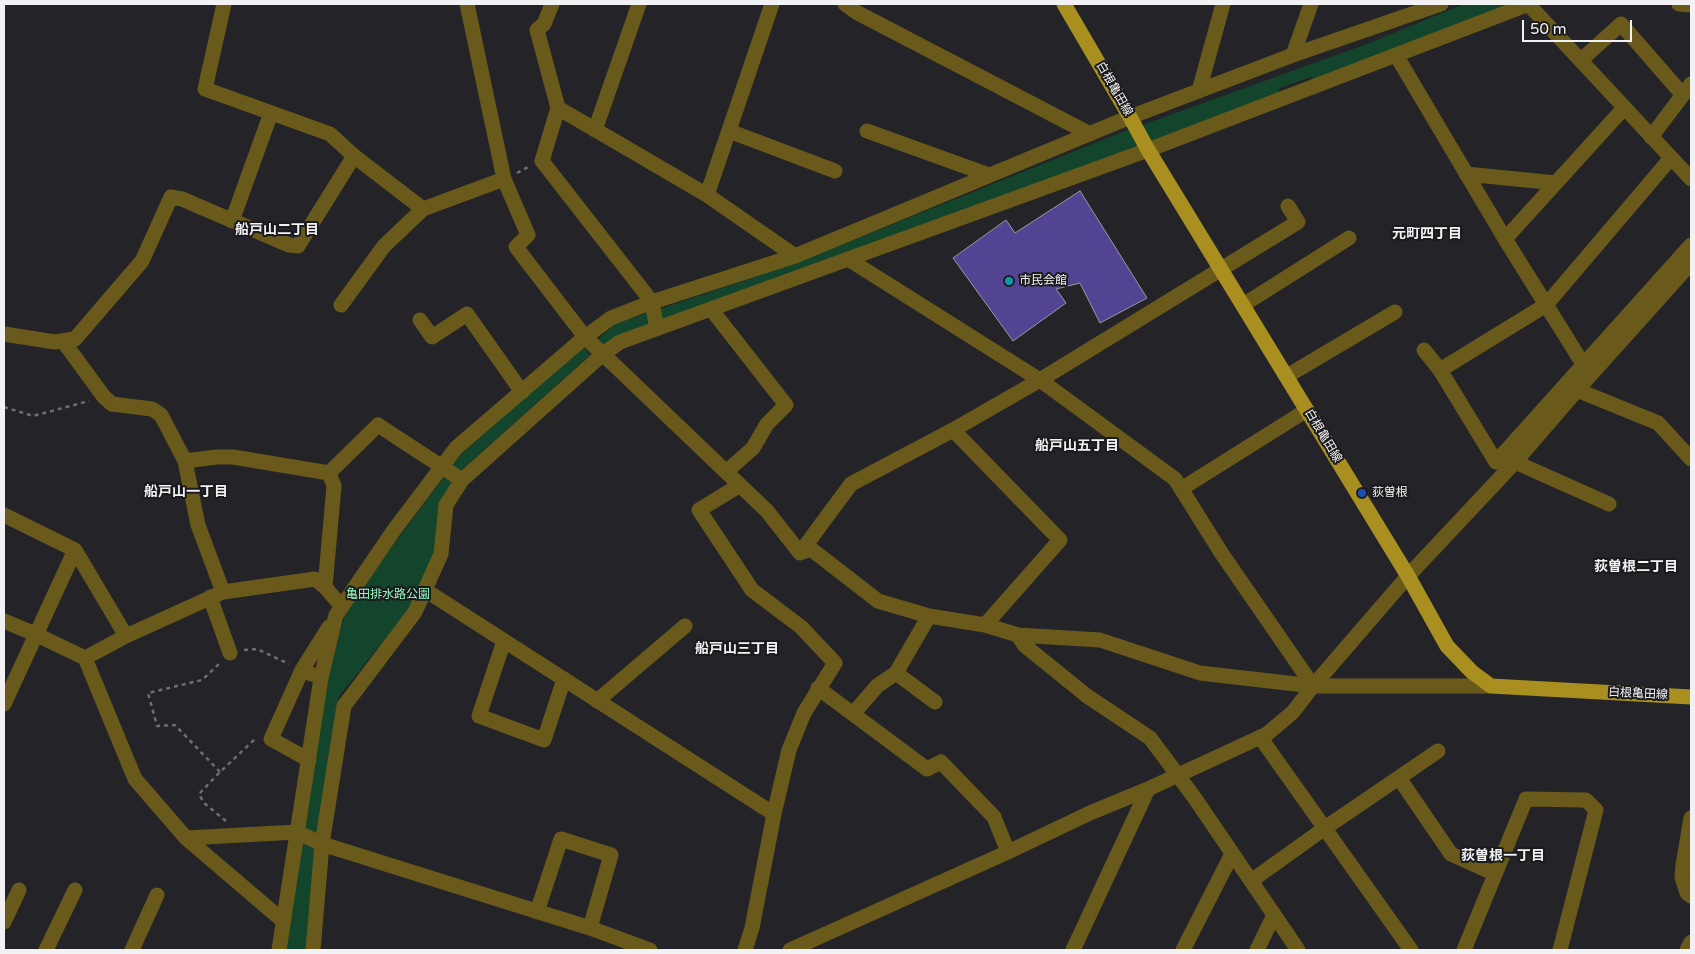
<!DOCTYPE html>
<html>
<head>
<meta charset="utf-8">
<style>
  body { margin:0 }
  #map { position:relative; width:1695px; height:954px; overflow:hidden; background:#242428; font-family:"Varela Round",sans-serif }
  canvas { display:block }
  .frame { position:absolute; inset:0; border:5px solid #f2f2f5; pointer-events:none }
  .scale { position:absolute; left:1522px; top:20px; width:110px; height:22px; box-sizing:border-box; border:2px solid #f2f2f5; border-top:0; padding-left:6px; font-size:15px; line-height:18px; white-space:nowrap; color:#f2f2f5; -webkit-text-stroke:4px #1b1b1e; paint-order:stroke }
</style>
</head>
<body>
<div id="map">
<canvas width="1695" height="954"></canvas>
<div class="frame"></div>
<div class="scale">50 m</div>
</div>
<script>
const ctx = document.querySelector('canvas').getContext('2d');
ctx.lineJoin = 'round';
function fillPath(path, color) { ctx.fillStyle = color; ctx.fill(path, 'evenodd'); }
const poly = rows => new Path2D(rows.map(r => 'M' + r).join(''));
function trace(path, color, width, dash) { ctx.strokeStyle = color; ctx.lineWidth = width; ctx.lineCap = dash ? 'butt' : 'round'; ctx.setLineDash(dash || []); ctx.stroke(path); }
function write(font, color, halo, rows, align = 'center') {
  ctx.font = font + ' "Varela Round","Noto Sans JP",sans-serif'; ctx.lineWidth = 4; ctx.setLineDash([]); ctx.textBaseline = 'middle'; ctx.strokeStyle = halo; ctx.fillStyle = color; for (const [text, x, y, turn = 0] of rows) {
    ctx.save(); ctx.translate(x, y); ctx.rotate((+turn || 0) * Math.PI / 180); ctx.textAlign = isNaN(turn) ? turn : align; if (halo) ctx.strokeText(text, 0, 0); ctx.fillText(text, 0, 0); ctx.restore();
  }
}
fillPath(poly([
  [1464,4,1514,4,1318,80,1311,77,1280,88,1277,96,1125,152,603,345,593,344,615,324,794,264,1117,134,1367,44],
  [584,347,590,355,456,475,436,555,410,608,339,696,313,875,309,950,282,950,327,674,347,609,402,533,462,453]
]), '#12452c');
const building = poly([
  [1080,191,1147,298,1100,323,1080,283,1056,289,1066,303,1013,341,953,258,1006,220,1015,233,1080,191]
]);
fillPath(building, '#524492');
trace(building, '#9a9a9f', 1);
trace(poly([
  [517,173,530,166],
  [4,407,33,416,89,401],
  [244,650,257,649,289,664],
  [220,772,175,725,157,726,148,693,202,680,220,663],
  [226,821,204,803,199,794,220,772,256,738]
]), '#6f6f72', 2.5, [4, 4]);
trace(poly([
  [224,4,205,89,330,134,354,156,423,209,504,179],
  [467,4,504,179,528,235,516,247,585,337,767,511,800,553,811,549,878,601,929,616,985,625,1018,635,1100,640,1200,673,1313,686,1491,686],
  [552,4,544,24,537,30,558,108,542,161,652,302,657,329],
  [845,4,856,12,1090,134],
  [1528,4,1691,179],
  [1679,4,1691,5],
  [1293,55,1311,4],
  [1396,55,1505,239,1583,364],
  [1581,60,1621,24,1682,94],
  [1199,91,1223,4],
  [558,108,707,195,795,256],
  [595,130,639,4],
  [729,131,835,171],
  [867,131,989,175],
  [1651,137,1691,84],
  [1466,174,1556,183],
  [707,195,772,4],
  [232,221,271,113],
  [1505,239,1624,108],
  [848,259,1040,380,1175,479,1222,554,1313,686],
  [341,305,384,246,423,209],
  [1243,305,1349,238],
  [711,309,786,405,767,424,753,448,726,472],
  [420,320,432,337,467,314,522,392],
  [4,334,55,342,75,339,142,261,171,197,182,199,289,245,298,246,354,156],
  [63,341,104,397,112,404,152,409,161,415,185,461,198,525,223,592],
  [1424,350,1440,370,1496,462,1691,245],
  [1440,370,1546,305,1671,158],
  [1287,376,1395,312],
  [1577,390,1658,423,1691,459],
  [185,461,217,457,233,457,329,473],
  [1515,462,1609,504],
  [740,485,699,510,752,590,801,627,835,663,804,713,789,750,774,814,752,928,745,950],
  [1181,489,1307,410],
  [4,515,75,550,126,636,85,658],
  [800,553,851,484,953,430],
  [425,590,774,814],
  [210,597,230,653],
  [342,607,325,587,334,486,329,473,378,425,462,480],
  [4,621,35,634,85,658,135,779,186,838,282,920],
  [985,625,1060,540,953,430,1040,380,1298,222,1288,206],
  [1018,635,1024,645,1087,696,1150,738,1194,797,1298,950],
  [126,636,223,592,315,579,325,587],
  [504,641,479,716,544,740,564,679],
  [302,670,271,739,309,760],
  [896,673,935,702],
  [311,674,302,670,329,627],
  [818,688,927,769,941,762,994,817,1008,852],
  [597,701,685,626],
  [4,704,75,550],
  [853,714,877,686,896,673,929,616],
  [1260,737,1411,950],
  [1399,778,1451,854,1495,874],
  [1691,818,1683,865,1682,877,1687,893,1691,896],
  [186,838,297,832,322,844,590,928,650,950],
  [1251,881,1325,828,1438,751],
  [537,912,561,839,611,855,590,928],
  [4,922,19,890],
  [46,950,75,890],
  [132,950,157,895],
  [279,950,321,678,336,615,394,530,456,448,585,337,611,318,652,302,795,256,1130,117,1293,55,1441,4],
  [313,950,322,844,344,706,415,612,441,554,446,505,462,480,603,354,620,342,1148,150,1529,4],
  [790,950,1008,852,1090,813,1148,789,1267,734,1293,712,1313,686,1408,576,1515,462,1577,390,1691,263],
  [1073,950,1148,789],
  [1183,950,1232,854],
  [1257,950,1274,915],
  [1464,950,1526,799,1586,800,1596,810,1560,950],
  [1687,950,1691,942]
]), '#695a1b', 15);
trace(poly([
  [1064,4,1130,117,1148,150,1408,576,1447,646,1472,672,1491,686,1691,697]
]), '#a88f1f', 15);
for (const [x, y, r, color] of [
  [1009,281,5,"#0f9aa8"],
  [1362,493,5,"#1a4fb4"]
]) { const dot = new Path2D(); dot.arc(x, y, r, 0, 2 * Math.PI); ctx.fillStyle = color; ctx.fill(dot); trace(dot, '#1b1b1e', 2); }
write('12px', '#f2f2f5', '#1b1b1e', [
  ["白根亀田線",1114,89,60],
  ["白根亀田線",1323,436,59],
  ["白根亀田線",1638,694,3]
]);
write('12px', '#f2f2f5', '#1b1b1e', [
  ["市民会館",1019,281],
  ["荻曽根",1372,493]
], 'left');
write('12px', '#95f9c1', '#1b1b1e', [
  ["亀田排水路公園",388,595]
]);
write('bold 14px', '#f2f2f5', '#1b1b1e', [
  ["船戸山二丁目",277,230],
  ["元町四丁目",1427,234],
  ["船戸山五丁目",1077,446],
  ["船戸山一丁目",186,492],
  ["荻曽根二丁目",1636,567],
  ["船戸山三丁目",737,649],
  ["荻曽根一丁目",1503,856]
]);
</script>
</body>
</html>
